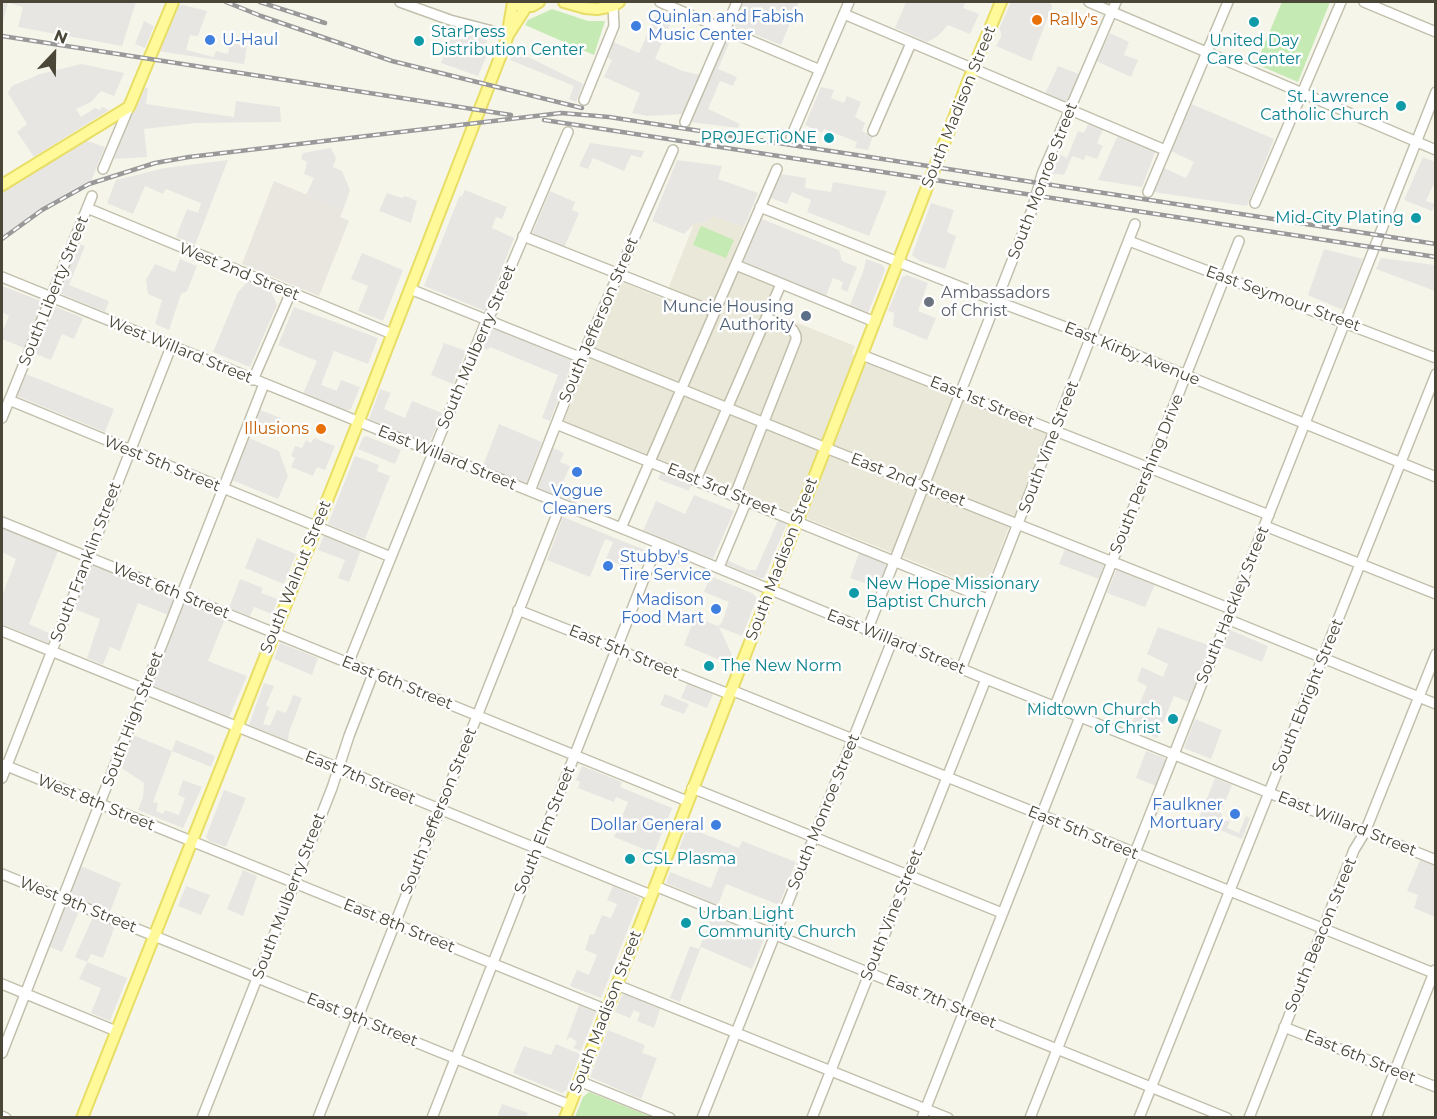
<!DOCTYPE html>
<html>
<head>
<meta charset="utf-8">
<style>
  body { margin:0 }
  #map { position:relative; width:1437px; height:1119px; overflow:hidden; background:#f6f5ea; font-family:Montserrat,sans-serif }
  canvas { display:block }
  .frame { position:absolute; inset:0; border:3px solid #4a4738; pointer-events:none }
  .north { position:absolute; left:24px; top:24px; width:60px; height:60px; -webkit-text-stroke:4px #fff; paint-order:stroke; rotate:22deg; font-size:16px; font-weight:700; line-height:24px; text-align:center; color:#4a4738 }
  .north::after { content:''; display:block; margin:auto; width:21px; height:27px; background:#4a4738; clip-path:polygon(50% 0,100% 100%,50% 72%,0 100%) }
</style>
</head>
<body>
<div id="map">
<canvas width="1437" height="1119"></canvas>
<div class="frame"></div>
<div class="north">N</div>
</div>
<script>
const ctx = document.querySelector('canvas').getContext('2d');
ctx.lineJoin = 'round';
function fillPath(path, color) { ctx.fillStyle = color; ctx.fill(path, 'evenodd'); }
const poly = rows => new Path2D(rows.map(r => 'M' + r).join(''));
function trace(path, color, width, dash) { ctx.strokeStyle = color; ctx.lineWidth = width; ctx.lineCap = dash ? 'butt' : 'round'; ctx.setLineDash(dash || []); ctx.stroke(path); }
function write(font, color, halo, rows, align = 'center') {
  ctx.font = font + ' Montserrat,sans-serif'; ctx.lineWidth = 5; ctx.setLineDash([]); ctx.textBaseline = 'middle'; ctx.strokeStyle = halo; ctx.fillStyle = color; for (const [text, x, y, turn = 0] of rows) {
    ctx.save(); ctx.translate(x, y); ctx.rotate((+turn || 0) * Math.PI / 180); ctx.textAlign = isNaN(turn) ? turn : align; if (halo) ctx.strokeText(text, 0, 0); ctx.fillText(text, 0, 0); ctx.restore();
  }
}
fillPath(poly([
  [713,216,744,227,730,263,781,284,770,312,855,346,852,354,1048,433,1017,513,1008,529,985,590,564,421,588,359,622,282,664,299,694,224,708,221]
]), '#eae8d8');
fillPath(poly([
  [274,181,343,210,340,217,349,221,319,296,242,264]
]), '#e8e6df');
fillPath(poly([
  [1282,2,1330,2,1298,82,1256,64],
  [552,9,588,21,605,21,594,55,525,25,528,20],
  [701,226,734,240,726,258,693,245],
  [589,1092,651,1117,575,1117,583,1097]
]), '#c5eab3');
fillPath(poly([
  [2,2,136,2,122,46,18,27,23,7,8,3,2,25],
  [744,2,799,2,781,45,734,26],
  [906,2,965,2,963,8,979,14,970,34,948,25,938,36,927,42,895,28],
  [1011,2,1049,2,1052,6,1031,61,996,46,1001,37,1001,32,999,29],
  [183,5,207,11,198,36,190,35,186,50,214,57,216,51,228,54,230,43,247,46,244,64,157,51,175,6],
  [659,8,674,15,655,59,683,71,700,75,683,114,647,116,632,113,640,93,604,77,612,60,607,57,613,42,639,53],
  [144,21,154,26,145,48,135,44],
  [456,26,485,34,489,50,478,76,441,63],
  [1110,33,1129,42,1124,55,1138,60,1131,77,1096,61],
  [726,39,730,41,718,69,737,77,733,86,720,81,708,109,740,124,738,128,690,122],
  [514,50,583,84,576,102,569,99,574,86,510,60],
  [82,64,124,73,114,96,101,91,91,102,76,109,81,117,95,108,100,110,102,107,109,110,34,157,17,132,27,124,8,93,12,86,40,74],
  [1058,66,1079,74,1067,102,1045,94],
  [821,87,834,90,831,98,844,103,847,96,861,102,855,117,865,123,862,131,873,136,868,150,855,148,857,142,824,129,822,133,805,125],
  [142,88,148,88,146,104,234,117,236,101,280,107,281,122,196,123,144,129,147,157,114,159],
  [1189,103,1274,139,1247,206,1154,192,1164,168,1186,178,1194,162,1171,151],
  [1088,124,1103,129,1097,143,1103,146,1097,159,1086,155,1084,160,1072,156,1064,175,1049,173,1057,153,1067,158,1078,131,1084,133],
  [1118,135,1156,150,1142,187,1098,180],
  [84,140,105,147,90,184,42,210,2,239,2,191],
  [590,143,644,151,641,158,631,155,624,171,593,158,588,169,579,166],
  [331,148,336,158,333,167,342,171,350,190,343,210,306,195,314,178,304,174,307,162,301,159,303,153],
  [1423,157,1435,162,1435,186,1433,185,1426,201,1435,204,1432,211,1404,200],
  [228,160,195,245,176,237,187,209,198,213,201,203,166,189,163,194,145,186,133,214,107,203,116,180,165,168],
  [677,160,722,166,718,179,758,193,744,227,713,216,708,221,694,224,684,234,652,221],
  [781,174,806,178,805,188,831,192,833,182,887,191,869,236,807,212,811,200,792,192,787,204,771,198],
  [465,190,507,207,502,219,496,217,492,228,514,238,485,311,424,286,459,197,462,196],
  [550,191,575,202,572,210,579,213,564,248,532,234],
  [387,193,402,198,405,196,417,201,411,223,379,211],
  [931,203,954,210,947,232,956,236,945,269,920,261,912,255],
  [762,219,839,250,842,261,857,267,847,292,841,289,843,282,833,278,826,296,850,305,864,269,866,259,883,265,885,270,866,318,741,267],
  [79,244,85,246,69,285,109,301,105,312,59,293],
  [1324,249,1363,259,1343,310,1308,295],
  [362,253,403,270,383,321,358,311,368,286,351,279],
  [1381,258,1435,265,1435,291,1376,269],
  [180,259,197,266,187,291,181,294,169,330,155,324,162,300,148,294,146,280,155,264,175,272],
  [907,275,928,283,918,311,936,318,927,340,893,326,894,313,888,311,902,277],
  [249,280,270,289,277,305,250,367,213,352,238,292],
  [2,286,41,301,42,304,24,348,2,339,2,327,4,328,9,316,2,312],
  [56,307,83,318,74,339,62,334,51,360,34,353,52,309],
  [294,307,378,338,368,364,334,351,321,385,337,391,341,380,360,387,351,409,345,411,303,394,317,361,278,345],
  [489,326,573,360,550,421,542,418,558,375,490,347,488,350,480,347],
  [444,343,466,351,453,384,431,375],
  [26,374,114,409,105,432,17,396],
  [380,389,391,393,384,409,405,418,412,401,442,413,429,444,369,419],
  [260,410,281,418,275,432,254,424],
  [499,424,542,442,526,484,483,466],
  [366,436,401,450,395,464,358,449,363,438],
  [249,438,279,451,288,476,278,499,232,480],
  [314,438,335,446,325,470,317,467,313,476,291,467,295,458,291,456,295,446,302,448,306,440,311,443],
  [553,448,564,453,560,462,570,466,560,489,579,496,576,503,538,488],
  [355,456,379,465,377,471,390,476,365,539,328,524],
  [662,470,692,483,689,491,658,479],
  [694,495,734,511,713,559,643,531,656,501,685,514],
  [563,517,647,551,642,565,627,559,624,566,606,559,613,542,605,539,590,577,547,560],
  [779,518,788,521,764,578,760,578,725,564,727,560,749,570,756,570],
  [2,528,58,551,29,624,51,634,48,643,2,624,2,596,16,559,2,552],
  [324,535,361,550,349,582,338,578,345,560,318,550],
  [257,538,296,554,284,584,245,568],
  [1065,549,1104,565,1099,579,1059,564],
  [859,553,885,563,887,567,879,588,850,578],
  [92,564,175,598,168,615,138,603,120,651,110,647,103,665,87,658,100,619,74,609],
  [1117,568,1155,584,1145,607,1107,593],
  [710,576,752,593,757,598,742,636,719,627,734,659,732,665,684,645,695,617,718,626,722,622,729,602,704,592],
  [240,579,263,588,261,593,278,599,272,614,254,607,250,616,229,608],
  [185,602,225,619,208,661,247,676,229,717,152,686],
  [1158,627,1211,646,1189,702,1174,696,1157,738,1130,727,1147,686,1137,681,1142,667,1163,677,1168,664,1147,654],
  [1230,630,1268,646,1262,662,1224,647],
  [280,643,318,658,312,675,274,659],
  [688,682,714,692,707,708,681,698],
  [264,683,274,686,266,705,269,707,263,724,270,726,277,710,286,713,293,695,302,698,289,732,288,741,249,725],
  [665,694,689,704,684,714,660,705],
  [1195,719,1222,730,1211,759,1184,748],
  [133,735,172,751,176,740,215,756,211,767,172,751,153,802,158,803,156,811,163,814,165,810,179,815,185,798,178,795,183,780,202,787,183,828,138,810,143,797,144,783,120,767],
  [1146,751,1164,758,1166,761,1156,786,1136,778],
  [582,766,622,782,620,787,672,808,654,853,614,837,628,802,616,797,614,802,578,788,580,782,576,780],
  [1215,778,1232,785,1221,812,1223,820,1230,821,1227,828,1239,833,1246,816,1250,818,1242,839,1198,821],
  [224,790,246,798,226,847,209,841,206,837],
  [687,827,739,848,742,841,796,862,779,905,726,884,718,905,666,883,670,872,711,888,719,867,679,850],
  [1420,860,1435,866,1435,917,1414,908,1418,895,1407,891],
  [83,867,121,883,110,912,70,895,80,868],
  [243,870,257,876,243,916,227,909],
  [186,886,210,895,201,915,178,906],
  [613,886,640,898,601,998,570,986,577,970,589,975,597,955,585,950,590,934,594,935,602,915,611,918,617,904,607,900],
  [66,906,79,911,62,952,50,947],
  [93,917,115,926,103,958,91,954,87,962,127,978,110,1021,91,1013,101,988,79,979,87,962,75,957],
  [712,917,765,937,752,969,701,947,680,1002,670,998,690,946,699,949],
  [625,994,660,1009,654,1028,637,1021,640,1013,634,1010,630,1018,615,1012,622,995],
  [579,1005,596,1012,581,1051,573,1048,577,1042,570,1037,566,1041],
  [608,1030,645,1045,642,1053,657,1058,641,1099,590,1077],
  [556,1044,580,1054,567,1090,562,1093,513,1073,524,1046,551,1055],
  [502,1104,528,1113,526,1117,497,1117]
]), '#e7e6e2');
const minor = poly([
  [400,2,450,20,508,35],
  [660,2,820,70],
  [1089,2,1436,150],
  [1364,2,1436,32],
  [844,14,1165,150],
  [584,100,614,26,613,6],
  [685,122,737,2],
  [873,131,911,43],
  [791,137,849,2],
  [103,169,129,107],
  [1148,192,1228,2],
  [1255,203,1341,2],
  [760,207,996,301,1092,337,1436,477],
  [87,208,392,334],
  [523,236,715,312],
  [1129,241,1436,358],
  [736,265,875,322],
  [2,277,658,543,986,679,1436,860],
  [410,289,582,358],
  [585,350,826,448,1231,609],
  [862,355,1269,515],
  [253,380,291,292],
  [9,400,391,557],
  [2,418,92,196],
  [556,424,987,599],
  [696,480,781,284],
  [530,491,585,350,673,150],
  [735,495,796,340,796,336,793,330,767,318],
  [2,522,687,801],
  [1265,526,1436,594],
  [621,528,777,169],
  [719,567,747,500],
  [518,610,729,694],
  [1227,619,1436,704],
  [2,631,651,895],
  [867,631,1032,210,1042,174,1116,2],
  [348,664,487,319,492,311,568,132],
  [961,669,1135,224],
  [731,690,1436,974],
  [1055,706,1239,241],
  [2,764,607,1010],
  [2,778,171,347],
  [692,788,1002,913],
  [2,874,570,1105],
  [655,886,1227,1118],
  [2,984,116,1031],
  [617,985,948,1118],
  [1284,1027,1436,1087],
  [2,1053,264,384],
  [579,1081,670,1118],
  [2,1116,6,1118],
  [202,1118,332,788,349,736,373,674],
  [318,1118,561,504],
  [432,1118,658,543],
  [702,1118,892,641],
  [812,1118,986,679],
  [922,1118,1080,717],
  [1030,1118,1436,92],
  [1139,1118,1436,374],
  [1249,1118,1354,850,1365,832,1436,654],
  [1376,1118,1435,970]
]);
const major = poly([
  [564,2,585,8,597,9,613,6,619,2],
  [520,6,532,6,539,2],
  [508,32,513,2],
  [2,185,129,107,173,2],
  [82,1118,363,410,502,52,508,35,526,7],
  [565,1118,973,69,1001,2]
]);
trace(minor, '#c2bfac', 12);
trace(major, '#e8de66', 14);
trace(minor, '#fff', 9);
trace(major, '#fff99a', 10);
const rail = poly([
  [226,2,261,16,392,61,582,108],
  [260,2,325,23],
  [2,36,511,115],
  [544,120,1436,257],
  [2,239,42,210,89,184,155,163,189,157,561,113,609,117,1436,244]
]);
trace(rail, '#999', 4.5);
trace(rail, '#fff', 2, [7]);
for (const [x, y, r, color] of [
  [1037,20,6,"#e8710a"],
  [1254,22,6,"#0f9aa8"],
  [636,26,6,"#3f7fe0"],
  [210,40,6,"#3f7fe0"],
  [419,41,6,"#0f9aa8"],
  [1401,106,6,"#0f9aa8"],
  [829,138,6,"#0f9aa8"],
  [1416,218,6,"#0f9aa8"],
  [929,302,6,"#6b7280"],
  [806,316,6,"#5c6f8a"],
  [321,429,6,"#e8710a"],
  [577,472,6,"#3f7fe0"],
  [608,566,6,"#3f7fe0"],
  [854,593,6,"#0f9aa8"],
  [716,609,6,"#3f7fe0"],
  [709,666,6,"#0f9aa8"],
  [1173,719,6,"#0f9aa8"],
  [1235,814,6,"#3f7fe0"],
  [716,825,6,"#3f7fe0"],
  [630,859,6,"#0f9aa8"],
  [686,923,6,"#0f9aa8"]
]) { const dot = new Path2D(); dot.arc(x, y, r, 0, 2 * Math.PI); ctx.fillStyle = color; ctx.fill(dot); trace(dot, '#fff', 2); }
write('16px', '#366cbe', '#fff', [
  ["Quinlan and Fabish",648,17],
  ["Music Center",648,35],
  ["U-Haul",222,40],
  ["Vogue",577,491,"center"],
  ["Cleaners",577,509,"center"],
  ["Stubby's",620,557],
  ["Tire Service",620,575],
  ["Madison",704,600,"right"],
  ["Food Mart",704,618,"right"],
  ["Faulkner",1223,805,"right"],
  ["Mortuary",1223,823,"right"],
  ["Dollar General",704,825,"right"]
], 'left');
write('16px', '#c56008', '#fff', [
  ["Rally's",1049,20],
  ["Illusions",309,429,"right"]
], 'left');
write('16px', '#0d838f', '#fff', [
  ["StarPress",431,32],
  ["Distribution Center",431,50],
  ["United Day",1254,41,"center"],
  ["Care Center",1254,59,"center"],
  ["St. Lawrence",1389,97,"right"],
  ["Catholic Church",1389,115,"right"],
  ["PROJECTiONE",817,138,"right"],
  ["Mid-City Plating",1404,218,"right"],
  ["New Hope Missionary",866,584],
  ["Baptist Church",866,602],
  ["The New Norm",721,666],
  ["Midtown Church",1161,710,"right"],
  ["of Christ",1161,728,"right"],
  ["CSL Plasma",642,859],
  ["Urban Light",698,914],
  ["Community Church",698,932]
], 'left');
write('16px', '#4a4738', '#fff', [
  ["South Madison Street",959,107,-68],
  ["South Monroe Street",1043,181,-69],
  ["West 2nd Street",239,272,22],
  ["South Liberty Street",54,291,-68],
  ["East Seymour Street",1283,299,20],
  ["South Jefferson Street",599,320,-67],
  ["South Mulberry Street",477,347,-67],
  ["West Willard Street",180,350,22],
  ["East Kirby Avenue",1132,354,22],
  ["East 1st Street",982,402,22],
  ["South Vine Street",1049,447,-69],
  ["East Willard Street",447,458,22],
  ["West 5th Street",162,464,22],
  ["South Pershing Drive",1147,474,-68],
  ["East 2nd Street",908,480,21],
  ["East 3rd Street",722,490,22],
  ["South Madison Street",782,559,-69],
  ["South Franklin Street",86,562,-69],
  ["South Walnut Street",296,577,-68],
  ["West 6th Street",171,591,22],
  ["South Hackley Street",1233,605,-68],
  ["East Willard Street",896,642,22],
  ["East 5th Street",624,652,22],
  ["East 6th Street",397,683,22],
  ["South Ebright Street",1308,696,-68],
  ["South High Street",133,719,-69],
  ["East 7th Street",360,778,22],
  ["West 8th Street",96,803,22],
  ["South Jefferson Street",439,811,-68],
  ["South Monroe Street",824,812,-68],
  ["East Willard Street",1347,824,22],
  ["South Elm Street",545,830,-68],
  ["East 5th Street",1083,833,22],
  ["South Mulberry Street",289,896,-69],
  ["West 9th Street",78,905,22],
  ["South Vine Street",892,915,-68],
  ["East 8th Street",399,926,22],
  ["South Beacon Street",1321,935,-68],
  ["East 7th Street",941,1002,22],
  ["South Madison Street",606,1012,-69],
  ["East 9th Street",362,1020,22],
  ["East 6th Street",1360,1057,22]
]);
write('16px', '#5b616d', '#fff', [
  ["Ambassadors",941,293],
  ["of Christ",941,311]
], 'left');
write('16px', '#4e5e75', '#fff', [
  ["Muncie Housing",794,307],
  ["Authority",794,325]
], 'right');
</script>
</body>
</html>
